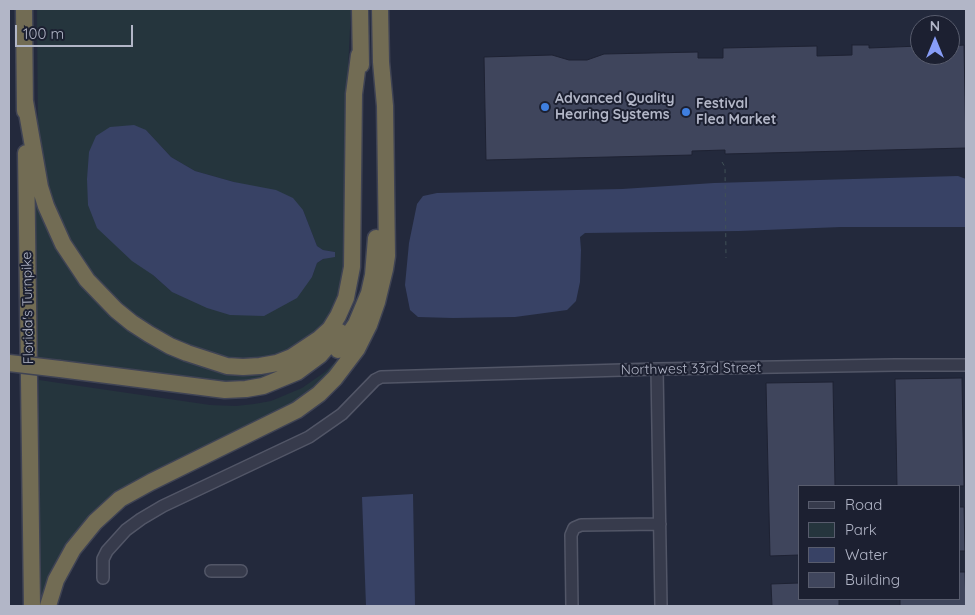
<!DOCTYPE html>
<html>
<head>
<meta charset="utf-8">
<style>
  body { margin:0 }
  #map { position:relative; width:975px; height:615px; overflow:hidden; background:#23293c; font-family:Quicksand,sans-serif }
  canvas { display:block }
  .frame { position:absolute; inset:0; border:10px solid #b2b6c7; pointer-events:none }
  .legend { position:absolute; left:798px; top:485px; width:162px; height:115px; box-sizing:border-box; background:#1c2031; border:1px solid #585c6d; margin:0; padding:6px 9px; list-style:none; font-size:15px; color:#b2b6c7 }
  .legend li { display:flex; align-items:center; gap:10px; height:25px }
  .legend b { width:25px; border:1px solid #585c6d }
  .north { position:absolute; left:910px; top:15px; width:50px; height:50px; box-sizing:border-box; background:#1c2031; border:1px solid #585c6d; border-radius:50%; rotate:0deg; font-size:14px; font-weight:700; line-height:20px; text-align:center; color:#b2b6c7 }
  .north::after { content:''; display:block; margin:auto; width:18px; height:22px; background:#879df7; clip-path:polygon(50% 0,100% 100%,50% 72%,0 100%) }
  .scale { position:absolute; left:15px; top:25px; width:118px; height:22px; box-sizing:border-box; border:2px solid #b2b6c7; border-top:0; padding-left:6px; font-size:15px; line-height:18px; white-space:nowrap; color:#b2b6c7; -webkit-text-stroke:4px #1c2031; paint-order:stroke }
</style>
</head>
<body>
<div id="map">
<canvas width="975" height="615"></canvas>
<div class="frame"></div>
<ul class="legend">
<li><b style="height:6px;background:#373b4c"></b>Road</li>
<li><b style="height:14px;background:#25353d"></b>Park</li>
<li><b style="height:14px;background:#384265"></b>Water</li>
<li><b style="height:14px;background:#3f455c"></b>Building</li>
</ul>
<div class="north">N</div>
<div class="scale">100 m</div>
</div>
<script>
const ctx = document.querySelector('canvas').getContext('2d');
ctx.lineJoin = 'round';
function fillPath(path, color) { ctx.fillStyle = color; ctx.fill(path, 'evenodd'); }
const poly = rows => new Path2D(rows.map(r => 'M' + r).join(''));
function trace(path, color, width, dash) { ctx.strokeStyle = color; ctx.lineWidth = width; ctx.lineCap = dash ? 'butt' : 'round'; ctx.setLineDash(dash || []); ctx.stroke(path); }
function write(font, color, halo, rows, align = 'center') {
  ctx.font = font + ' Quicksand,sans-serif'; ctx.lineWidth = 4; ctx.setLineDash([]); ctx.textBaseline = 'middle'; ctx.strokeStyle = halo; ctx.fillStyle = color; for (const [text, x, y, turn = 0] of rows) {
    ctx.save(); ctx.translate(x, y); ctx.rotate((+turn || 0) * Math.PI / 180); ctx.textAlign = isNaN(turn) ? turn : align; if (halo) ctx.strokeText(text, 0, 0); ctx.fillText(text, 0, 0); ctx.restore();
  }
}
fillPath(poly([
  [37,9,351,9,347,88,346,271,340,295,323,327,284,356,230,362,153,331,99,288,53,213,38,136],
  [146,130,171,157,195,171,234,182,303,210,317,246,323,250,335,252,317,263,312,277,172,292,153,275],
  [34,188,81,278,203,363,310,353,265,379,236,384,38,361],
  [346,351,318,390,139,482,45,592,39,605,39,380,210,405,236,406,254,404,271,401,302,388,325,372]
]), '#25353d');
fillPath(poly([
  [134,125,146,130,171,157,195,171,234,182,276,190,293,198,303,210,317,246,323,250,335,252,335,257,323,259,317,263,312,277,297,298,264,316,230,315,207,308,172,292,153,275,132,261,97,228,88,205,87,179,89,152,96,136,110,127],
  [958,176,966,179,966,227,841,227,739,231,585,233,580,237,581,250,580,282,576,301,567,310,515,317,453,318,418,317,410,310,405,285,409,243,417,204,423,196,437,193,622,189,714,183],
  [413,494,415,606,366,606,362,497]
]), '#384265');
const building = poly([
  [852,45,869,45,869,48,920,46,920,55,950,55,950,46,964,45,966,148,725,154,725,150,692,151,692,155,486,160,484,57,552,55,569,60,587,60,604,54,698,52,698,58,723,58,723,48,817,46,817,56,852,55,852,45],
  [962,378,964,486,897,486,895,379,962,378],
  [833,382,835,486,799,486,799,555,770,556,766,383,833,382],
  [959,507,964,507,965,551,959,551,959,507],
  [959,572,965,572,966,606,900,606,900,599,959,599,959,572],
  [799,583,799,599,839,599,839,606,772,606,771,584,799,583]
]);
fillPath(building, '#3f455c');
trace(building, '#1e2233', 1);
const minor = poly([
  [657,369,661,606],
  [211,571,241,571],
  [103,578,103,559,107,551,126,530,141,519,163,506,309,437,342,414,375,380,381,377,657,369,895,365,966,365],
  [572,606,571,535,574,528,581,525,660,524]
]);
const highway = poly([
  [24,9,25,111],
  [360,9,361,65],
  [25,101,40,187,46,206,63,244,87,280,116,310,132,323,149,334,170,346,187,353,227,366,243,367,260,366,277,363,292,357,319,339,330,329,338,316,346,298,352,267,354,94,359,55],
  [26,153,32,606],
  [338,350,356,324,369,293,373,275,376,238],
  [60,369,225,390,246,389,263,386,297,372,320,355,340,332],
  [48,606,56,580,73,549,95,522,120,499,151,482,297,410,319,394,335,378,357,349,369,325,377,302,385,269,387,256,385,106,381,62,380,9]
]);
trace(minor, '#525667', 14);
trace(highway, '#3f4354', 19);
trace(poly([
  [722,162,725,167,726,258]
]), '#405157', 1, [4, 4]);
trace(minor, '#373b4c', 11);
trace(highway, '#726c54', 16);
const highwayBridge = poly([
  [9,363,60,369]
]);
trace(highwayBridge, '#3f4354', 19, []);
trace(highwayBridge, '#726c54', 16);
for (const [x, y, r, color] of [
  [545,107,5,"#3f7fe0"],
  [686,112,5,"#3f7fe0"]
]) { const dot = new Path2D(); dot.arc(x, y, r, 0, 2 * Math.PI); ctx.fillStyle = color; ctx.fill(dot); trace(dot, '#1c2031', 2); }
write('bold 14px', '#b2b6c7', '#1c2031', [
  ["Advanced Quality",555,99],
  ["Hearing Systems",555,115],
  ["Festival",696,104],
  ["Flea Market",696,120]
], 'left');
write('14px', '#b2b6c7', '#1c2031', [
  ["Florida's Turnpike",28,308,-91],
  ["Northwest 33rd Street",691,369,-1]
]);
</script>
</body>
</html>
